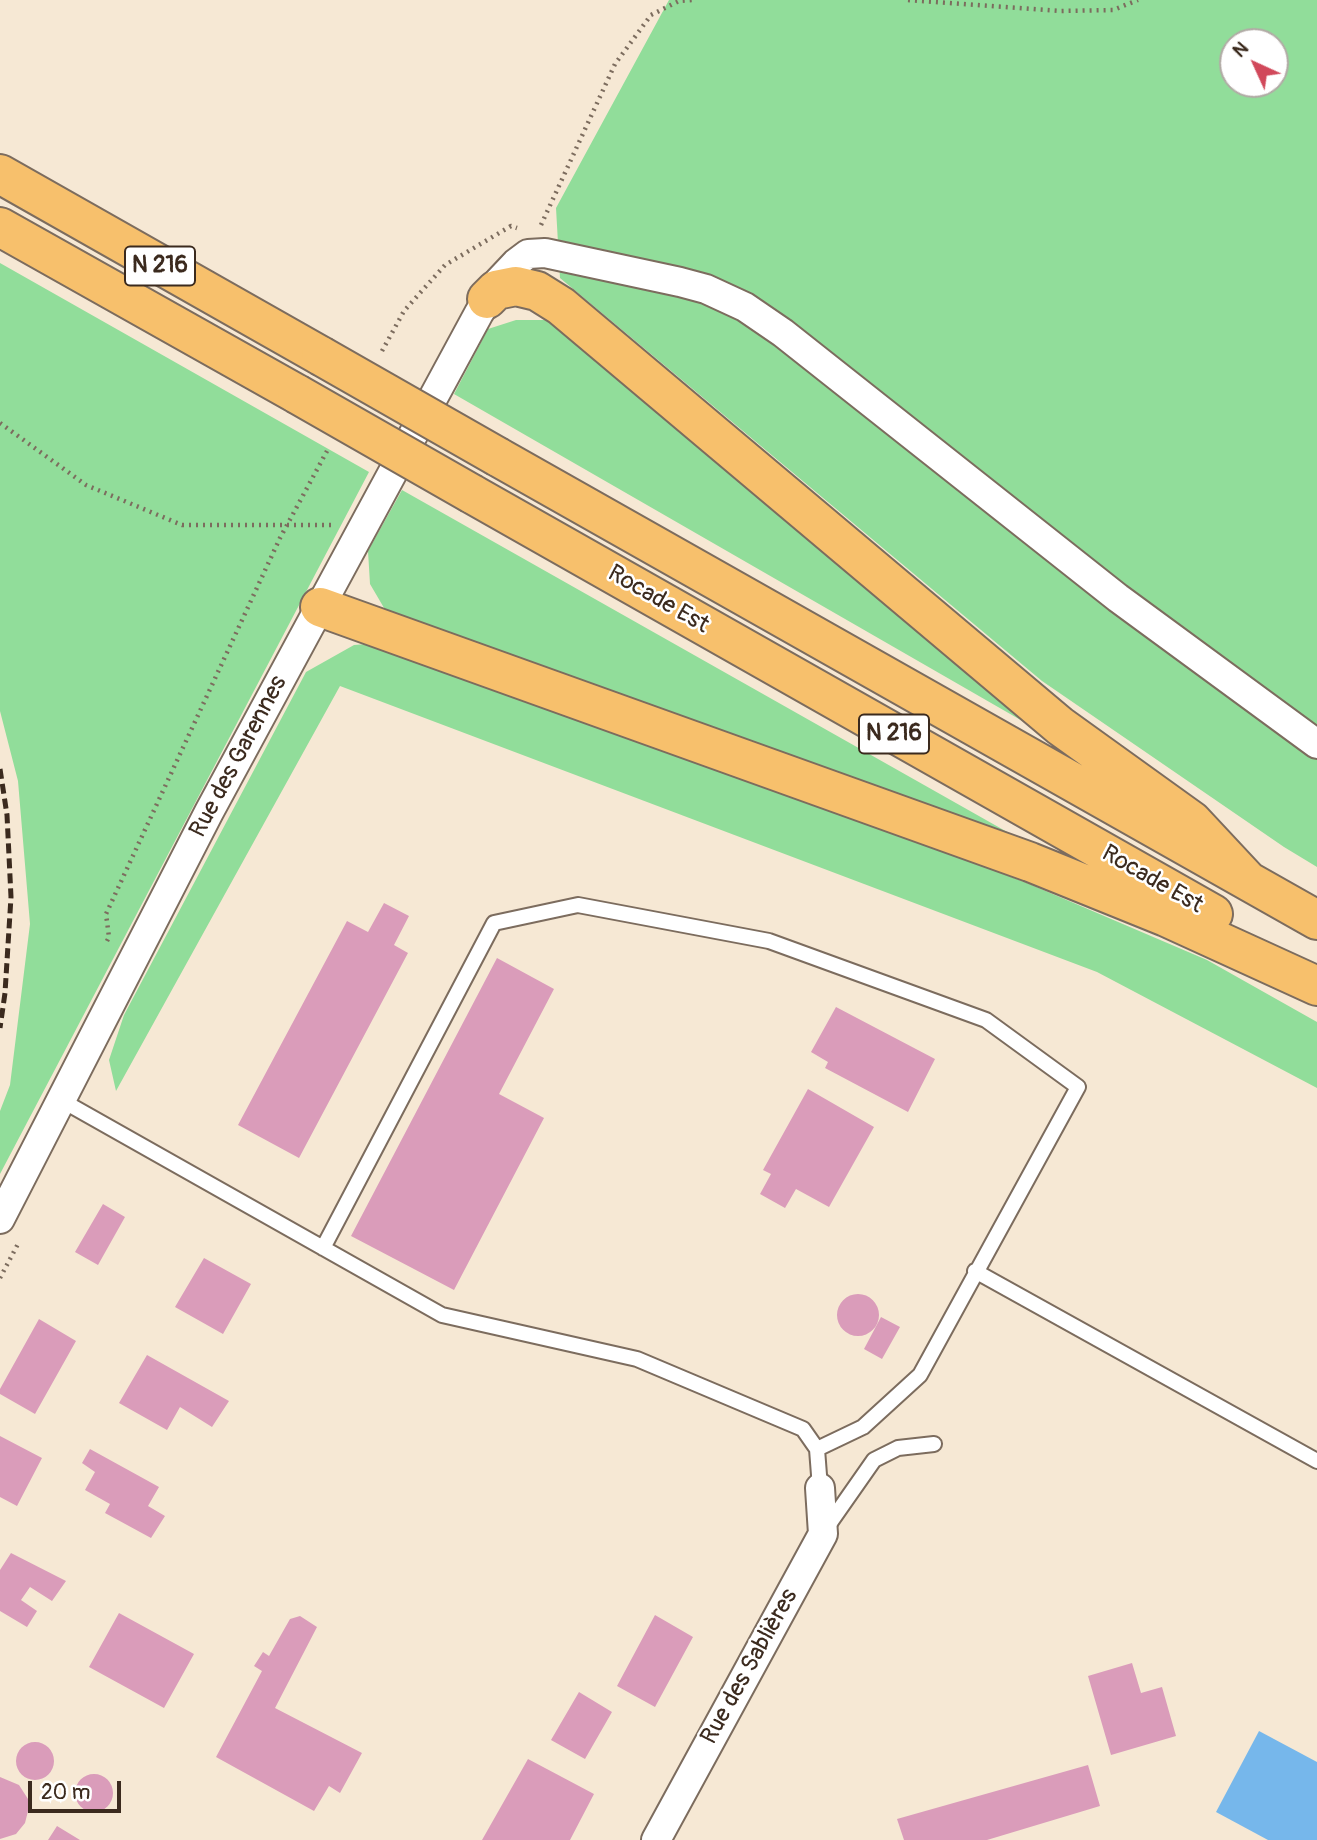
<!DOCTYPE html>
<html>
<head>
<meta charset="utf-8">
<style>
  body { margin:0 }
  #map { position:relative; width:1317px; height:1840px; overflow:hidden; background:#f6e8d4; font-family:Pangolin,sans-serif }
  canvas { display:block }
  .north { position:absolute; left:1219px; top:28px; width:70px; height:70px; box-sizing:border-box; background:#fff; border:2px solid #b1aaa5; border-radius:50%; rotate:315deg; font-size:19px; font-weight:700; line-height:28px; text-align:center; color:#3b2a1e }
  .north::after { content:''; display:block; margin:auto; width:24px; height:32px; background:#d1495b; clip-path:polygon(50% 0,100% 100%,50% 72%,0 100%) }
  .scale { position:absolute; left:28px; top:1781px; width:93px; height:32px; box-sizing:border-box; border:4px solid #3b2a1e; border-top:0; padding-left:9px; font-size:21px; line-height:24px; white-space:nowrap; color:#3b2a1e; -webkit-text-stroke:5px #fff; paint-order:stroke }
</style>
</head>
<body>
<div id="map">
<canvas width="1317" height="1840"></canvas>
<div class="north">N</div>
<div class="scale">20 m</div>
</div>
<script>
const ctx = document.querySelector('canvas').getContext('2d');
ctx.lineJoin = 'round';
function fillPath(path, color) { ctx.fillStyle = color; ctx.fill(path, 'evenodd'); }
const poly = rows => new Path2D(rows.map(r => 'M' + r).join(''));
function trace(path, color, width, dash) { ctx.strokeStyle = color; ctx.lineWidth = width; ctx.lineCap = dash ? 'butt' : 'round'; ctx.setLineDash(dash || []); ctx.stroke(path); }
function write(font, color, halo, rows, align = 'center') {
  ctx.font = font + ' Pangolin,sans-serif'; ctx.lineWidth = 5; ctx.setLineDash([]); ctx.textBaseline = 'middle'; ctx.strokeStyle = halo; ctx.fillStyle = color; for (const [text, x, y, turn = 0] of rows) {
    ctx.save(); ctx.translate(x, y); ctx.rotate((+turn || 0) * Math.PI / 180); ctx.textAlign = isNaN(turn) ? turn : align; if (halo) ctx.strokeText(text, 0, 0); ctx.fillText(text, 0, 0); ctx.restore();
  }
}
fillPath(poly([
  [669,0,1317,0,1317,867,1284,847,1042,681,560,278,556,208],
  [1233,42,1275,42,1275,84,1233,84],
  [0,263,369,472,0,1174,0,1111,10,1085,30,924,18,781,0,711],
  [516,320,552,320,1038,730,454,394,488,329],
  [402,490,1032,846,387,613,370,584,368,551],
  [392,642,1027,883,1207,960,1317,1022,1317,1088,1097,972,340,686,116,1091,109,1060,124,1015,306,672,354,645]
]), '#91dd9a');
fillPath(poly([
  [1259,1731,1317,1762,1317,1840,1268,1840,1216,1812]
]), '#76b7eb');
fillPath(poly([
  [384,903,409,916,394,945,408,953,299,1158,238,1125,347,921,368,932],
  [497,958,554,989,499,1094,544,1118,454,1290,351,1236],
  [836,1007,935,1059,908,1112,825,1068,828,1062,811,1052],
  [808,1089,874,1127,829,1207,796,1189,785,1208,760,1194,771,1174,763,1170],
  [103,1204,125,1217,98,1265,75,1252],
  [204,1258,251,1284,223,1334,175,1307],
  '837 1315a21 21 0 1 1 42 0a21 21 0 1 1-42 0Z',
  [881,1317,900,1327,882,1359,864,1349],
  [39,1319,76,1341,35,1414,0,1394,0,1389],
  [147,1355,229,1401,212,1427,180,1407,167,1430,119,1403],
  [0,1436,42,1458,17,1506,0,1497],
  [90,1449,159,1487,148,1506,165,1516,151,1538,105,1513,110,1504,85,1490,95,1472,82,1463],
  [11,1553,66,1581,52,1601,30,1587,21,1600,37,1611,27,1627,0,1611,0,1570],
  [119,1613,194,1654,164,1708,89,1667],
  [655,1615,693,1637,655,1707,617,1686],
  [300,1616,317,1627,275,1708,362,1753,340,1793,329,1786,314,1811,216,1757,262,1671,254,1666,263,1652,269,1656,290,1619],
  [1132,1663,1141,1693,1162,1687,1176,1736,1111,1755,1088,1676],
  [579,1692,612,1712,585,1759,551,1740],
  '16 1761a19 19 0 1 1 38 0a19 19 0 1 1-38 0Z',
  [528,1759,594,1794,570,1840,482,1840],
  [1088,1765,1100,1806,987,1840,904,1840,897,1819],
  '75 1793a19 19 0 1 1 38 0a19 19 0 1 1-38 0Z',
  [0,1777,19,1785,28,1799,28,1811,25,1823,16,1834,0,1839],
  [57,1826,80,1840,48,1840]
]), '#da9cba');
const service = poly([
  [61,1100,442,1315,637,1359,803,1429,817,1449,820,1488],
  [323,1248,494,923,578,905,769,941,986,1020,1078,1087,920,1375,863,1427,817,1449],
  [975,1271,1317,1461],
  [825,1530,874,1460,898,1448,934,1444]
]);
const minor = poly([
  [0,1219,209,812,479,313,499,281,516,263,528,254,545,253,680,282,706,289,745,307,783,333,1118,598,1317,744],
  [656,1840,823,1534,820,1488]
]);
const trunk = poly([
  [0,174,321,356],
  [0,227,297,394],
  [487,299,496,290,516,286,537,291,561,306,1060,726,1192,821,1248,881],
  [498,457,1317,920],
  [472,494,1213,914],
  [320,607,1030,862,1166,917,1317,986]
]);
trace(service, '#7c6c5e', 18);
trace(minor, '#7c6c5e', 32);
trace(trunk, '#7c6c5e', 42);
trace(poly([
  [908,0,1061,11,1113,10,1138,0],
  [541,225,615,64,651,15,679,1,693,0],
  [382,351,404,311,445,265,511,226,517,228],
  [0,423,86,485,182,525,332,525],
  [107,941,109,937,106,914,280,538,327,451],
  [0,1278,19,1242]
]), '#7c6c5e', 4.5, [2, 5]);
trace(service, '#fff', 14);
trace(minor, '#fff', 28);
trace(trunk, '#f7c06c', 38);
trace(poly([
  [0,769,7,815,11,897,5,993,0,1028]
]), '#3b2a1e', 5, [10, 5]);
const trunkBridge = poly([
  [321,356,498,457],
  [297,394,472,494]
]);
trace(trunkBridge, '#7c6c5e', 42, []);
trace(trunkBridge, '#f7c06c', 38);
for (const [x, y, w] of [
  [160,266,70],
  [894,734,70]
]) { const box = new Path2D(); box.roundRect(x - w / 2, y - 19.5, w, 39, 5); ctx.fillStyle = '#fff'; ctx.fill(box); trace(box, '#3b2a1e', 2); }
write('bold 23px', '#3b2a1e', null, [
  ["N 216",160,266],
  ["N 216",894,734]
]);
write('24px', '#3b2a1e', '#fff', [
  ["Rocade Est",658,600,30],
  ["Rue des Garennes",239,757,-62],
  ["Rocade Est",1152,880,30],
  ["Rue des Sablières",750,1667,-61]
]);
</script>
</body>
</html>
